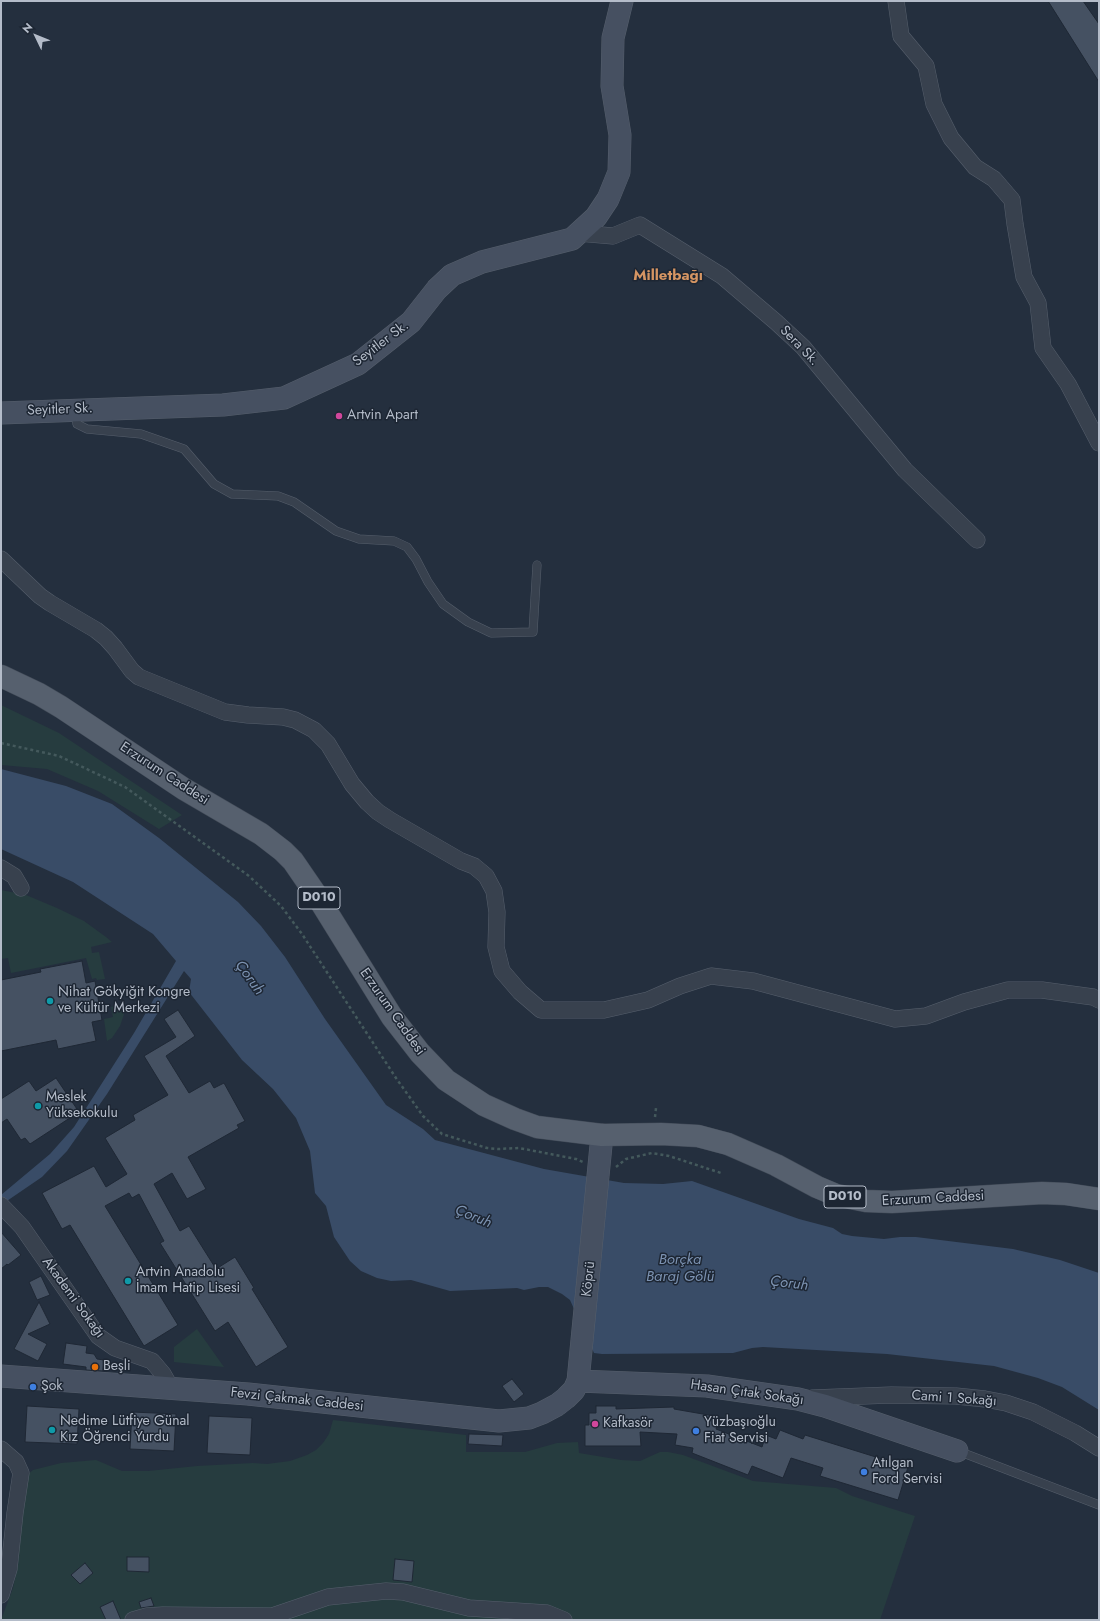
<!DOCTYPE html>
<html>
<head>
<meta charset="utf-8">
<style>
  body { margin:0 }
  #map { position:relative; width:1100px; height:1621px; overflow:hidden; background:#242f3e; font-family:Jost,sans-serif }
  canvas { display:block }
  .frame { position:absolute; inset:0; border:2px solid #b4bcc9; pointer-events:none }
  .north { position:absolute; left:16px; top:16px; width:40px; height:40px; -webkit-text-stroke:3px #1d2633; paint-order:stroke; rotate:313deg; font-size:11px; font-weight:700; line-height:16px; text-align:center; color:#b4bcc9 }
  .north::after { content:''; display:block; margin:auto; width:14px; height:18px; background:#b4bcc9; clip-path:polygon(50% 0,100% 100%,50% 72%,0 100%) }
</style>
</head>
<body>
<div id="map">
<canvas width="1100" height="1621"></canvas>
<div class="frame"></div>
<div class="north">N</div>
</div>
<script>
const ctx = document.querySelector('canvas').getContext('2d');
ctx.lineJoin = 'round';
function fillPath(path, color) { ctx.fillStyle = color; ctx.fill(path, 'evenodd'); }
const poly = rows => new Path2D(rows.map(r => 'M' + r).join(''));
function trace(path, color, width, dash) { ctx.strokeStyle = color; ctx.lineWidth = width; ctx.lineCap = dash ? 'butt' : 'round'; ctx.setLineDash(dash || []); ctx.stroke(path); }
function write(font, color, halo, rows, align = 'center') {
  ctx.font = font + ' Jost,sans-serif'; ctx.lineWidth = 3; ctx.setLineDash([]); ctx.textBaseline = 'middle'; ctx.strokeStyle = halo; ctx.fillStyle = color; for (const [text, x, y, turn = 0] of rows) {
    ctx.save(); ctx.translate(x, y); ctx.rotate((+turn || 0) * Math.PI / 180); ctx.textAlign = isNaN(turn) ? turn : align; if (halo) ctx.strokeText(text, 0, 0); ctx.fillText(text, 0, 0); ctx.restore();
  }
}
fillPath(poly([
  [1,705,59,733,182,815,159,829,98,791,47,769,1,765],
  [1,890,26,895,57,908,84,921,106,937,112,942,91,947,92,953,99,952,105,979,97,980,96,978,92,979,86,958,11,973,8,958,1,959],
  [125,1004,125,1011,120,1026,112,1038,107,1041,104,1019,113,1017,111,1007],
  [197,1329,224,1367,174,1362,174,1347],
  [333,1420,466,1435,466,1452,525,1452,557,1443,578,1442,579,1453,621,1460,640,1461,660,1452,668,1452,683,1455,753,1481,836,1488,852,1496,915,1516,880,1620,1,1620,13,1588,18,1565,21,1492,26,1476,33,1470,61,1463,96,1460,122,1471,148,1471,197,1466,253,1463,267,1464,290,1461,307,1455,316,1450,323,1443,329,1434]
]), '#263c3f');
fillPath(poly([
  [1,769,66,786,112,804,159,838,238,902,261,926,285,957,325,1019,386,1105,423,1129,435,1140,544,1169,624,1183,663,1184,692,1181,799,1219,833,1228,842,1234,852,1236,884,1239,900,1237,916,1237,1013,1249,1060,1260,1099,1273,1099,1410,1062,1387,1038,1378,994,1366,887,1354,763,1347,752,1348,733,1353,602,1354,594,1353,570,1300,562,1294,548,1287,539,1287,524,1290,517,1288,450,1291,411,1280,391,1281,377,1278,361,1271,350,1261,334,1237,326,1206,315,1193,310,1151,296,1118,273,1089,242,1060,189,992,191,979,184,971,107,1094,67,1151,42,1177,1,1205,1,1195,50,1154,74,1127,134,1033,176,961,153,934,73,882,1,849]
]), '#394c67');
const building = poly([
  [1048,1,1083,1,1099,24,1099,82,1048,1],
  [82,961,86,983,95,981,102,1020,92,1022,96,1041,58,1049,56,1040,1,1051,1,980,41,972,40,969,82,961],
  [178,1010,195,1036,166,1056,189,1093,210,1081,214,1088,224,1083,245,1121,237,1125,239,1128,188,1157,206,1189,187,1199,172,1173,154,1184,180,1231,189,1226,216,1269,235,1257,254,1288,252,1289,288,1347,256,1367,228,1322,215,1331,160,1243,164,1241,139,1194,132,1198,129,1193,105,1206,178,1325,144,1346,70,1225,62,1229,42,1193,94,1166,106,1187,127,1174,105,1138,135,1120,133,1115,168,1095,144,1056,176,1037,164,1019,178,1010],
  [56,1078,79,1112,30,1144,25,1138,21,1140,7,1119,1,1123,1,1099,29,1081,36,1091,56,1078],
  [1,1232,21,1255,8,1265,7,1264,1,1269,1,1232],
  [41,1276,50,1295,37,1300,29,1282,41,1276],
  [39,1302,50,1324,28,1334,47,1344,38,1361,14,1349,39,1302],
  [66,1343,87,1346,86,1353,94,1354,97,1359,104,1360,103,1371,86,1370,86,1367,63,1364,66,1343],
  [512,1379,524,1394,514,1402,502,1386,512,1379],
  [27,1406,79,1409,77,1444,25,1442,27,1406],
  [596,1406,616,1406,616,1409,674,1407,674,1409,720,1417,716,1429,762,1447,766,1435,776,1439,780,1430,803,1439,805,1435,908,1467,898,1500,820,1476,823,1468,791,1458,783,1478,752,1466,748,1475,692,1453,693,1448,675,1445,677,1434,640,1432,641,1446,585,1446,585,1425,589,1425,589,1413,596,1413,596,1406],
  [132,1412,176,1414,174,1451,130,1449,132,1412],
  [209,1416,252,1418,250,1455,207,1453,209,1416],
  [469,1434,503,1435,502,1446,468,1444,469,1434],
  [127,1557,149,1557,149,1572,127,1571,127,1557],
  [395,1559,414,1561,412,1582,393,1580,395,1559],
  [85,1563,93,1573,80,1584,71,1575,85,1563],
  [151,1598,154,1606,141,1608,139,1602,151,1598],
  [113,1601,121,1620,106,1620,100,1607,113,1601]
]);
fillPath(building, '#455162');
trace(building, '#1f2835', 1);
const lane = poly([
  [75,410,77,424,87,429,141,434,184,449,214,484,232,494,278,496,294,502,336,531,359,539,394,541,407,547,416,559,428,582,443,604,468,622,491,633,533,632,537,565],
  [958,1451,1099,1505]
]);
const street = poly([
  [896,1,901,36,926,66,934,104,951,138,975,167,994,179,1012,200,1015,224,1024,277,1038,303,1043,348,1068,384,1099,443],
  [578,233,613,236,640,225,722,276,776,322,803,347,905,470,977,540],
  [1,559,40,596,50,603,96,630,106,638,115,648,132,671,139,677,225,712,248,715,283,717,295,720,314,730,328,744,352,784,367,802,378,812,390,820,461,861,474,866,486,876,494,891,497,912,496,947,502,971,520,992,541,1010,604,1010,648,1000,680,986,711,976,753,981,895,1019,926,1016,964,1002,1008,990,1042,990,1093,997,1099,1000],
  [1,868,14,876,21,888],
  [1,1205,22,1227,98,1336,115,1348,152,1361,163,1374,171,1388],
  [812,1398,891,1395,956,1396,985,1399,1006,1403,1033,1412,1075,1433,1099,1448],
  [1,1449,16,1462,21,1473,15,1513,9,1569,1,1595],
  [133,1620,147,1616,163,1615,272,1616,328,1597,386,1591,403,1592,469,1608,547,1613,564,1620]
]);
const secondary = poly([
  [1,413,223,405,284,398,358,364,411,322,437,289,452,275,482,262,572,239,596,217,608,199,619,172,620,135,612,86,613,38,622,1],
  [1,1376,248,1394,499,1421,529,1418,542,1413,557,1405,566,1398,574,1390,578,1381,602,1135],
  [578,1381,707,1386,798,1399,825,1406,957,1451]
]);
const primary = poly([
  [1,676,39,694,61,707,184,789,261,834,283,851,293,861,317,896,392,1017,420,1053,446,1080,484,1105,515,1119,537,1127,602,1135,661,1134,698,1136,728,1144,776,1165,817,1187,836,1195,866,1201,892,1202,1042,1193,1066,1194,1099,1199]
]);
trace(lane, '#565f6c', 9);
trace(street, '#565f6c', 17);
trace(secondary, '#565f6c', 23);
trace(primary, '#414a57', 23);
trace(poly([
  [1,743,59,756,125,787,249,876,281,906,302,934,396,1078,423,1116,442,1134,487,1148,498,1149,519,1148,576,1159,583,1162],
  [655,1117,656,1108],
  [616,1167,626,1159,652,1153,669,1156,721,1173]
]), '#44595c', 2.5, [3, 3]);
trace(lane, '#38414e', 8);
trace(street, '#38414e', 16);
trace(secondary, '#465061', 22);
trace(primary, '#56606e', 22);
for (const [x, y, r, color] of [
  [339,416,4,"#d1479c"],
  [50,1001,4,"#0f9aa8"],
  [38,1106,4,"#0f9aa8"],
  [128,1281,4,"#0f9aa8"],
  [95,1367,4,"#e8710a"],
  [33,1387,4,"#3f7fe0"],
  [595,1424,4,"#d1479c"],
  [52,1430,4,"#0f9aa8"],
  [696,1431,4,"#3f7fe0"],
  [864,1472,4,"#3f7fe0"]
]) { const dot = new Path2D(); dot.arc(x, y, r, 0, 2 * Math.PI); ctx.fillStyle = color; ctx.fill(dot); trace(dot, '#1d2633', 1.5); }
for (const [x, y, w] of [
  [319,898,42],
  [845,1197,42]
]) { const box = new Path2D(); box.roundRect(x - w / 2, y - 11, w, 22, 3); ctx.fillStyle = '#1d2633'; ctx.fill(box); trace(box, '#b4bcc9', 1); }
write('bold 13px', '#b4bcc9', null, [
  ["D010",319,898],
  ["D010",845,1197]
]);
write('14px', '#b4bcc9', '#1d2633', [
  ["Seyitler Sk.",381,344,-37],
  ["Sera Sk.",799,346,46],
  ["Seyitler Sk.",60,410,-2],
  ["Erzurum Caddesi",164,774,33],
  ["Erzurum Caddesi",392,1012,55],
  ["Erzurum Caddesi",933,1199,-3],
  ["Köprü",589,1279,-84],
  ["Akademi Sokağı",73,1298,54],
  ["Hasan Çıtak Sokağı",747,1393,8],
  ["Cami 1 Sokağı",954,1399,4],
  ["Fevzi Çakmak Caddesi",297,1400,6]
]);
write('14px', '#b4bcc9', '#1d2633', [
  ["Artvin Apart",347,416],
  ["Nihat Gökyiğit Kongre",58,993],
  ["ve Kültür Merkezi",58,1009],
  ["Meslek",46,1098],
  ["Yüksekokulu",46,1114],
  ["Artvin Anadolu",136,1273],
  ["İmam Hatip Lisesi",136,1289],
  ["Beşli",103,1367],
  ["Şok",41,1387],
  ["Nedime Lütfiye Günal",60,1422],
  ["Kız Öğrenci Yurdu",60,1438],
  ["Yüzbaşıoğlu",704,1423],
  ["Fiat Servisi",704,1439],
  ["Kafkasör",603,1424],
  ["Atılgan",872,1464],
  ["Ford Servisi",872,1480]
], 'left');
write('bold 15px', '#d59563', '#1d2633', [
  ["Milletbağı",668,276]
]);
write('italic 15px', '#7c92b1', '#1d2633', [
  ["Çoruh",249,978,54],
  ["Çoruh",473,1217,22],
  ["Borçka",680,1260],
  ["Baraj Gölü",680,1277],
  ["Çoruh",789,1284,7]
]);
</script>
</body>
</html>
